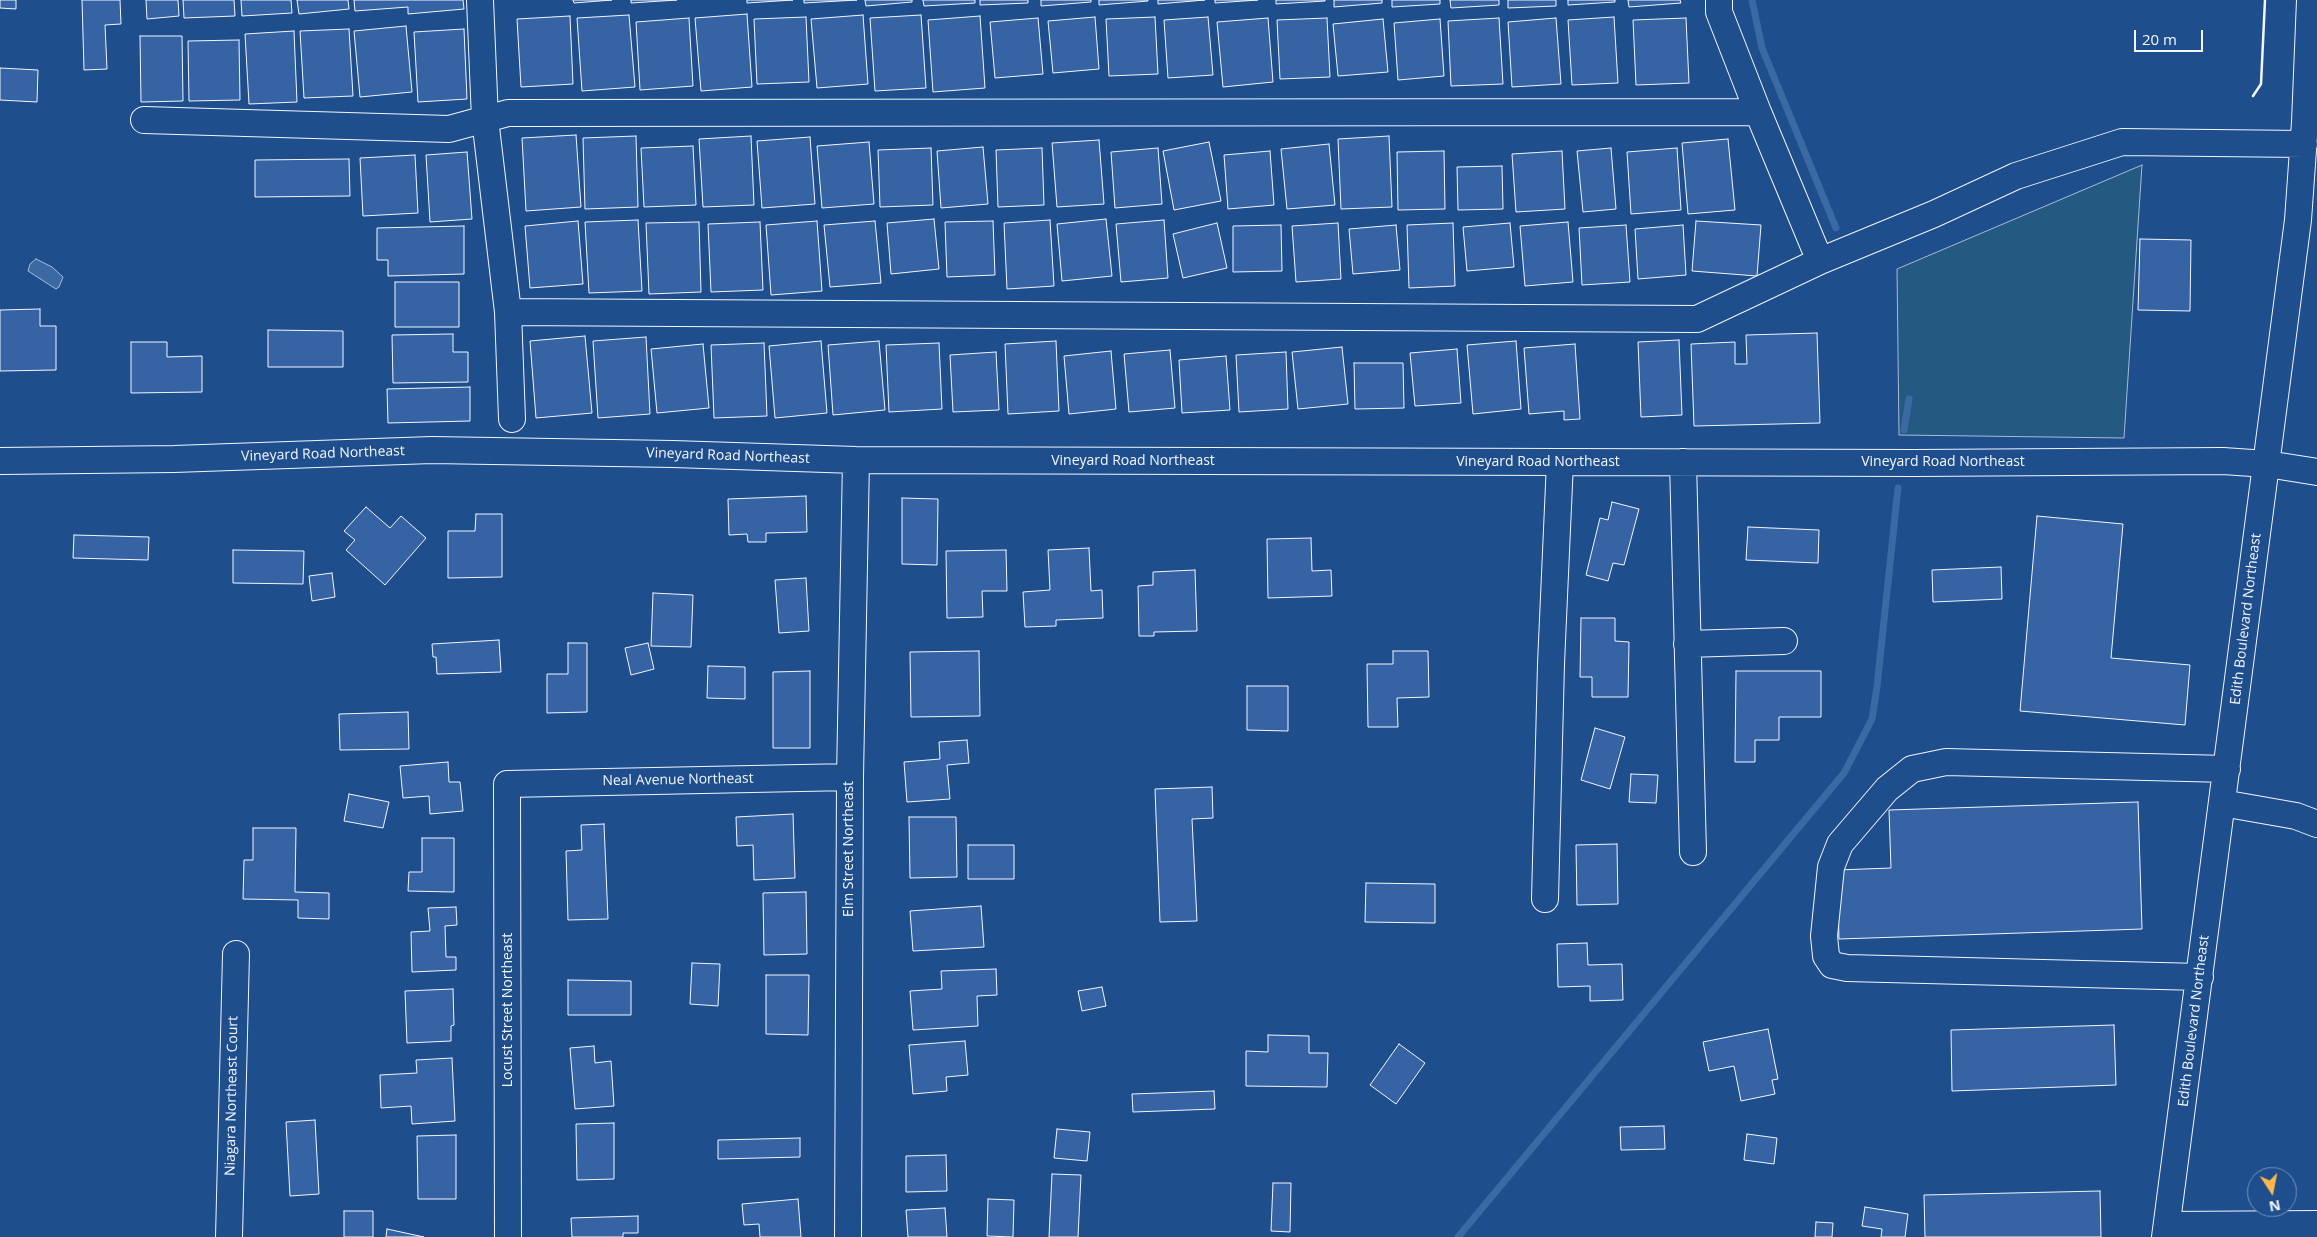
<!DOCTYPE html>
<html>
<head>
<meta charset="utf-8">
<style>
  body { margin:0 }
  #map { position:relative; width:2317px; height:1237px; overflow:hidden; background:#1f4e8c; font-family:"Open Sans",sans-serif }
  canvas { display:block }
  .north { position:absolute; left:2247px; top:1167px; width:50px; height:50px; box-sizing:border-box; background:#1f4e8c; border:1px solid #7391ba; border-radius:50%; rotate:169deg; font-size:14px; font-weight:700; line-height:20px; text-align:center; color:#f2f6ff }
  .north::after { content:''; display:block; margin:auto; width:18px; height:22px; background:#ffb74d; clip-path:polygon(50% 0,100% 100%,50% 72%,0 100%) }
  .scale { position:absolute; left:2134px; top:30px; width:69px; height:22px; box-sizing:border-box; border:2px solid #f2f6ff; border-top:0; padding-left:6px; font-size:15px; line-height:18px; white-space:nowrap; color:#f2f6ff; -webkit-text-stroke:4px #1f4e8c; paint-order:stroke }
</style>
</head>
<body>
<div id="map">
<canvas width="2317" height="1237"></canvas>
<div class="north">N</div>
<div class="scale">20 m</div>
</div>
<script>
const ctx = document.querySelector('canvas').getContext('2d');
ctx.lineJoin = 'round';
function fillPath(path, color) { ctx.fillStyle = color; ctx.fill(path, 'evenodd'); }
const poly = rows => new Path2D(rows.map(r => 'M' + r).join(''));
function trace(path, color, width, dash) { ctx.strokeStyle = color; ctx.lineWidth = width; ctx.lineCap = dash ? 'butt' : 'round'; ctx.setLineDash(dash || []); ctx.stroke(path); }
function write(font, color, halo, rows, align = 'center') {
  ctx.font = font + ' "Open Sans",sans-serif'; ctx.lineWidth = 4; ctx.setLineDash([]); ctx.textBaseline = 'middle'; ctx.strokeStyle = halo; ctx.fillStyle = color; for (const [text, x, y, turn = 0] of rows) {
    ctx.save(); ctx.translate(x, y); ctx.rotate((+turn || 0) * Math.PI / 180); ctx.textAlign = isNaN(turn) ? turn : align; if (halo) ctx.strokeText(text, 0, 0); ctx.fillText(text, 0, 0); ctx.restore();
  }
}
const green = poly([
  [2142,165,2124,438,1899,435,1897,269,2142,165]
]);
fillPath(green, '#245a82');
trace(green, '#a8bbd7', 1);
const water = poly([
  [36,259,52,267,63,277,59,287,56,289,28,271,30,264,36,259]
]);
fillPath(water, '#3b69a3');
trace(water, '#a8bbd7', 1);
trace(poly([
  [1752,0,1762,48,1836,228],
  [1904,430,1909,399],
  [1458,1237,1844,773,1872,719,1877,687,1898,488]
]), '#3b69a3', 7);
const building = poly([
  [0,0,16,0,16,9,0,8,0,0],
  [82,0,120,0,121,24,105,25,107,69,84,70,82,0],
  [146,0,178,0,179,16,147,19,146,0],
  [183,0,234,0,235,16,184,18,183,0],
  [241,0,291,0,292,13,242,16,241,0],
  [297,0,348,0,349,9,299,14,297,0],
  [354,0,463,0,464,9,408,14,408,7,355,11,354,0],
  [573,0,612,0,574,3,573,0],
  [631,0,677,0,631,3,631,0],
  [747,0,793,0,747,3,747,0],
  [804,0,857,0,804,3,804,0],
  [865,0,912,0,912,2,866,6,865,0],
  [923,0,975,0,975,3,924,6,923,0],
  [980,0,1028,0,1028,3,980,5,980,0],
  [1041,0,1091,0,1091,2,1041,6,1041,0],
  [1099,0,1148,0,1148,1,1099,5,1099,0],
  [1158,0,1205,0,1158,4,1158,0],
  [1215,0,1258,0,1215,3,1215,0],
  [1276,0,1325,0,1325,1,1276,4,1276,0],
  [1334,0,1382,0,1382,3,1334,7,1334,0],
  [1392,0,1440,0,1440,4,1392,7,1392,0],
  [1450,0,1499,0,1499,5,1451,8,1450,0],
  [1508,0,1556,0,1556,6,1508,8,1508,0],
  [1568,0,1615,0,1615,2,1568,5,1568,0],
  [1628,0,1680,0,1681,3,1629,7,1628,0],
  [747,14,752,87,701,91,695,18,747,14],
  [629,15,635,87,582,91,577,18,629,15],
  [863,15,868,84,817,88,811,19,863,15],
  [921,15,926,88,875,91,870,18,921,15],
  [570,16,573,84,521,87,517,19,570,16],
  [980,16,985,88,933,92,928,20,980,16],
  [806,17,809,82,757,84,754,19,806,17],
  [1095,17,1099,69,1053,73,1048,21,1095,17],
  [1155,17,1158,74,1109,76,1106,19,1155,17],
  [1208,17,1213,75,1168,78,1164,20,1208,17],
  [1614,17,1618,83,1572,85,1568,20,1614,17],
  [689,18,693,86,640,90,636,22,689,18],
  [1038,18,1043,74,995,78,990,22,1038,18],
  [1268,18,1273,82,1223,87,1217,22,1268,18],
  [1327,18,1330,77,1280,79,1277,20,1327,18],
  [1499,18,1503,84,1451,86,1448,21,1499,18],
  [1556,18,1561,84,1512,87,1508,22,1556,18],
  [1686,18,1689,83,1636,85,1633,20,1686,18],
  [1383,19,1388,72,1338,76,1333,24,1383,19],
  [1440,19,1444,76,1398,80,1394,23,1440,19],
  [406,26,412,92,360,97,354,31,406,26],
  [349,29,353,96,304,98,300,31,349,29],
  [464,29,467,99,418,102,414,32,464,29],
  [294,31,297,102,249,104,245,34,294,31],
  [140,36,182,36,183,101,141,102,140,36],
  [239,40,240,100,189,101,188,41,239,40],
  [0,68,38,70,37,102,0,100,0,68],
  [576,135,581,207,526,211,522,138,576,135],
  [636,136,638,207,585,209,583,138,636,136],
  [751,136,754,205,703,207,699,139,751,136],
  [1389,136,1392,207,1341,209,1338,139,1389,136],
  [810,137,815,204,762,208,757,141,810,137],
  [1728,139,1735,210,1688,214,1682,143,1728,139],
  [1099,140,1104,204,1057,207,1052,143,1099,140],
  [869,142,874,204,822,208,817,146,869,142],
  [1209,142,1221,201,1174,210,1163,151,1209,142],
  [1329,144,1335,205,1287,209,1281,149,1329,144],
  [693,146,696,205,644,207,641,148,693,146],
  [983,147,988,204,941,208,937,151,983,147],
  [931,148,933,205,880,207,878,150,931,148],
  [1042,148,1044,205,998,207,996,150,1042,148],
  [1158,148,1162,204,1115,208,1111,152,1158,148],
  [1611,148,1616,209,1583,212,1577,151,1611,148],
  [1677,148,1681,210,1631,214,1627,152,1677,148],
  [1270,151,1274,205,1228,209,1224,155,1270,151],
  [1444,151,1445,209,1398,210,1397,152,1444,151],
  [1562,151,1565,209,1516,212,1512,154,1562,151],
  [467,152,472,219,430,222,426,155,467,152],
  [415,155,418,213,363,216,360,158,415,155],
  [349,159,350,196,255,197,255,160,349,159],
  [1502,166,1503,209,1458,210,1457,167,1502,166],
  [934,219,939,269,891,274,887,223,934,219],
  [1106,219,1112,276,1062,281,1057,224,1106,219],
  [638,220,642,291,589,293,585,222,638,220],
  [1050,220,1054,286,1007,289,1004,223,1050,220],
  [1164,220,1168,278,1121,282,1116,224,1164,220],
  [578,221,583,284,530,288,525,226,578,221],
  [817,221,822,291,771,295,766,225,817,221],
  [875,221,881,283,830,287,824,225,875,221],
  [993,221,995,275,947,277,945,222,993,221],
  [1696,221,1761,225,1757,276,1692,271,1696,221],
  [699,222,701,292,649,294,646,223,699,222],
  [760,222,763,290,711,292,708,224,760,222],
  [1568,222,1573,282,1525,286,1520,226,1568,222],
  [1217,223,1227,268,1183,278,1173,234,1217,223],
  [1338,223,1341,279,1296,282,1292,226,1338,223],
  [1453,223,1455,286,1409,288,1407,225,1453,223],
  [1510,223,1514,267,1467,271,1463,227,1510,223],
  [1281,225,1282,271,1233,272,1233,226,1281,225],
  [1396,225,1400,270,1353,274,1349,229,1396,225],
  [1626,225,1630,282,1582,285,1579,228,1626,225],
  [1683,225,1686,275,1638,279,1635,229,1683,225],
  [464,226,464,274,388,276,388,260,377,260,377,228,464,226],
  [2140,239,2191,240,2190,311,2138,310,2140,239],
  [395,282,459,282,459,327,395,327,395,282],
  [40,309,40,326,56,326,56,370,0,371,0,310,40,309],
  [268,330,343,331,343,367,268,367,268,330],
  [1817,333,1820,423,1694,426,1691,344,1735,342,1735,364,1747,364,1746,335,1817,333],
  [453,334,453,352,468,352,468,382,393,383,392,335,453,334],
  [585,336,592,413,536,418,530,341,585,336],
  [646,337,650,414,598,418,593,341,646,337],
  [1679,340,1682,415,1641,417,1638,342,1679,340],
  [821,341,827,413,775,418,769,346,821,341],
  [879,341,885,410,833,415,828,345,879,341],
  [1056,341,1059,411,1008,414,1005,344,1056,341],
  [1516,341,1521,409,1473,414,1467,345,1516,341],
  [131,342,167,342,167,357,202,356,202,392,131,393,131,342],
  [764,343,767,416,714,418,711,345,764,343],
  [939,343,942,409,889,412,886,345,939,343],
  [703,344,709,408,657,413,651,349,703,344],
  [1575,344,1580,419,1564,420,1564,411,1529,414,1524,348,1575,344],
  [1342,347,1348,404,1298,409,1292,352,1342,347],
  [1457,349,1461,403,1415,406,1410,353,1457,349],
  [1170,350,1175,408,1129,412,1124,354,1170,350],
  [1111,351,1116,409,1069,414,1064,356,1111,351],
  [996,352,999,410,953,412,950,355,996,352],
  [1286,352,1288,409,1239,412,1236,355,1286,352],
  [1226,356,1230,410,1182,413,1179,360,1226,356],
  [1354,363,1403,363,1404,408,1355,409,1354,363],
  [470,387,470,421,388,423,387,389,470,387],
  [806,496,807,532,766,533,766,542,748,542,747,534,729,535,728,499,806,496],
  [902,498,938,499,937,565,902,564,902,498],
  [1612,502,1639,509,1624,565,1613,563,1608,581,1586,575,1600,518,1608,520,1612,502],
  [366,507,390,528,401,516,426,538,385,585,346,550,355,540,344,531,366,507],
  [476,514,502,514,502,577,448,578,448,531,475,531,476,514],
  [2037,516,2123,524,2111,658,2190,665,2185,725,2020,711,2037,516],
  [1748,527,1819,530,1818,563,1746,560,1748,527],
  [74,535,149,537,148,560,73,558,74,535],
  [1311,538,1312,571,1331,570,1332,596,1268,598,1267,539,1311,538],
  [1089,548,1091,591,1102,590,1103,618,1056,620,1056,626,1025,627,1023,592,1050,590,1048,550,1089,548],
  [233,550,304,551,303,584,233,583,233,550],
  [1006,550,1007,591,982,591,983,617,947,618,946,551,1006,550],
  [2001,567,2002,599,1933,602,1932,570,2001,567],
  [1195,570,1197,631,1154,632,1154,636,1139,636,1138,586,1153,585,1153,572,1195,570],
  [332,573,335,597,312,601,309,576,332,573],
  [806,578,809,631,779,633,775,580,806,578],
  [653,593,693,595,691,647,651,646,653,593],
  [1581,618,1615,618,1615,641,1629,642,1628,697,1592,697,1592,677,1580,677,1581,618],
  [499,640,501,672,437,674,436,657,433,657,432,644,499,640],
  [568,643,587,643,587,712,547,713,547,674,568,674,568,643],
  [648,643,654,669,631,675,625,648,648,643],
  [979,651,980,716,911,717,910,652,979,651],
  [1393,651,1428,651,1429,697,1397,698,1398,727,1368,727,1367,664,1393,664,1393,651],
  [708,666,745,667,745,699,707,698,708,666],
  [810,671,810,748,773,748,773,672,810,671],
  [1736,671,1821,671,1821,717,1779,717,1779,740,1755,740,1755,762,1735,762,1736,671],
  [1247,686,1288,686,1288,731,1247,730,1247,686],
  [408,712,409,749,340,750,339,714,408,712],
  [1595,728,1625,737,1610,789,1581,780,1595,728],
  [967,740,969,763,947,765,950,799,907,802,904,762,940,759,939,742,967,740],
  [448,762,449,782,460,782,463,811,430,814,429,796,403,798,400,766,448,762],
  [1631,774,1658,775,1656,803,1629,802,1631,774],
  [1212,787,1213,818,1192,819,1197,921,1160,922,1155,789,1212,787],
  [349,794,389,802,383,828,344,821,349,794],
  [2138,802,2142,929,1839,939,1837,870,1891,868,1889,810,2138,802],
  [793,814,795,878,754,880,753,845,737,846,736,817,793,814],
  [909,817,956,817,957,877,910,878,909,817],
  [604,824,608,919,568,920,566,851,582,850,581,825,604,824],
  [253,828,296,828,295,892,329,893,329,919,298,918,298,900,243,899,244,860,253,860,253,828],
  [422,838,454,838,454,892,408,891,409,872,422,872,422,838],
  [1617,844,1618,904,1577,905,1576,845,1617,844],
  [968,845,1014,845,1014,879,968,879,968,845],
  [1366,883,1435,884,1435,923,1365,922,1366,883],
  [806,892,807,954,764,955,763,893,806,892],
  [981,906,984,947,913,951,910,911,981,906],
  [456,907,457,925,445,926,446,957,456,957,456,970,412,972,411,932,430,931,428,908,456,907],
  [1587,943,1588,965,1622,964,1623,1000,1590,1001,1590,986,1558,987,1557,944,1587,943],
  [692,963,720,964,718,1006,690,1004,692,963],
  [996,969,997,995,977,996,978,1026,913,1030,910,991,942,989,941,971,996,969],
  [766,975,809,975,808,1035,766,1034,766,975],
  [568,980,631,981,631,1015,568,1015,568,980],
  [1102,987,1106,1006,1082,1011,1078,991,1102,987],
  [453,989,454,1025,451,1026,451,1041,407,1043,405,991,453,989],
  [2114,1025,2116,1085,1952,1091,1951,1030,2114,1025],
  [1768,1029,1778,1079,1772,1080,1775,1094,1741,1101,1734,1066,1709,1071,1703,1042,1768,1029],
  [1268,1035,1309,1036,1309,1053,1328,1053,1327,1087,1246,1086,1246,1051,1268,1052,1268,1035],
  [965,1041,968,1075,946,1077,947,1091,913,1094,909,1045,965,1041],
  [1399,1044,1425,1063,1396,1104,1370,1085,1399,1044],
  [594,1046,595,1063,611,1061,614,1106,575,1109,570,1048,594,1046],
  [452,1058,455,1121,412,1124,411,1106,381,1108,380,1075,417,1073,416,1060,452,1058],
  [1214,1091,1215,1109,1133,1112,1132,1094,1214,1091],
  [315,1120,319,1194,290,1196,286,1122,315,1120],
  [614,1123,614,1179,577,1180,576,1124,614,1123],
  [1664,1126,1665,1149,1621,1150,1620,1127,1664,1126],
  [1057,1129,1090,1132,1087,1161,1054,1158,1057,1129],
  [1747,1134,1777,1138,1774,1164,1744,1160,1747,1134],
  [456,1135,456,1199,418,1199,417,1136,456,1135],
  [800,1138,800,1157,718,1159,718,1140,800,1138],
  [946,1155,947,1191,906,1192,906,1156,946,1155],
  [1052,1174,1081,1175,1078,1237,1049,1237,1052,1174],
  [1273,1183,1291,1183,1290,1232,1271,1231,1273,1183],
  [2100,1191,2101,1237,1925,1237,1924,1195,2100,1191],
  [798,1199,801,1237,760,1237,759,1224,744,1225,742,1204,798,1199],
  [988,1199,1014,1200,1013,1237,987,1236,988,1199],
  [1865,1207,1908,1214,1905,1237,1881,1237,1882,1229,1862,1226,1865,1207],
  [945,1208,947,1237,908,1237,906,1210,945,1208],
  [344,1211,373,1211,373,1237,344,1237,344,1211],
  [638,1216,638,1233,623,1233,623,1237,572,1237,571,1218,638,1216],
  [1816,1222,1833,1223,1832,1237,1815,1237,1816,1222],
  [387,1229,424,1237,386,1237,387,1229]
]);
fillPath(building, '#3563a3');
trace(building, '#f2f6ff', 1);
const minor = poly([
  [480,0,485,119,508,312,1697,319,1820,261,1934,214,2016,176,2122,142,2304,144],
  [1719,0,1719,12,1758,112],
  [144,120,449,129,508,113,1758,112,1820,261],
  [508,312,512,419],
  [0,461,174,459,432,450,673,454,856,460,1915,463,2223,461,2267,464,2317,472],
  [1683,462,1693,852],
  [1687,644,1784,641],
  [2222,803,2296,816,2317,824],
  [1545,899,1551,664,1560,462],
  [2200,977,1847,968,1832,965,1826,956,1824,936,1831,867,1840,844,1887,789,1912,769,1946,762,2227,769],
  [2167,1225,2317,1224],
  [229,1237,236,954],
  [508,1237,507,784,850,777],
  [848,1237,850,777,856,460],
  [2165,1237,2298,220,2305,122,2310,0]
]);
trace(minor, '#f2f6ff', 28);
trace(minor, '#1f4e8c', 26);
trace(poly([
  [2253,96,2261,84,2265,0]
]), '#f2f6ff', 2.5);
write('14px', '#f2f6ff', '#1f4e8c', [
  ["Vineyard Road Northeast",323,454,-2],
  ["Vineyard Road Northeast",728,456,2],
  ["Vineyard Road Northeast",1133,461],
  ["Vineyard Road Northeast",1538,462],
  ["Vineyard Road Northeast",1943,462],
  ["Edith Boulevard Northeast",2246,619,-83],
  ["Neal Avenue Northeast",678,780,-1],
  ["Elm Street Northeast",849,849,-90],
  ["Locust Street Northeast",508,1010,-90],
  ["Edith Boulevard Northeast",2194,1021,-83],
  ["Niagara Northeast Court",232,1096,-89]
]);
</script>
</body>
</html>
